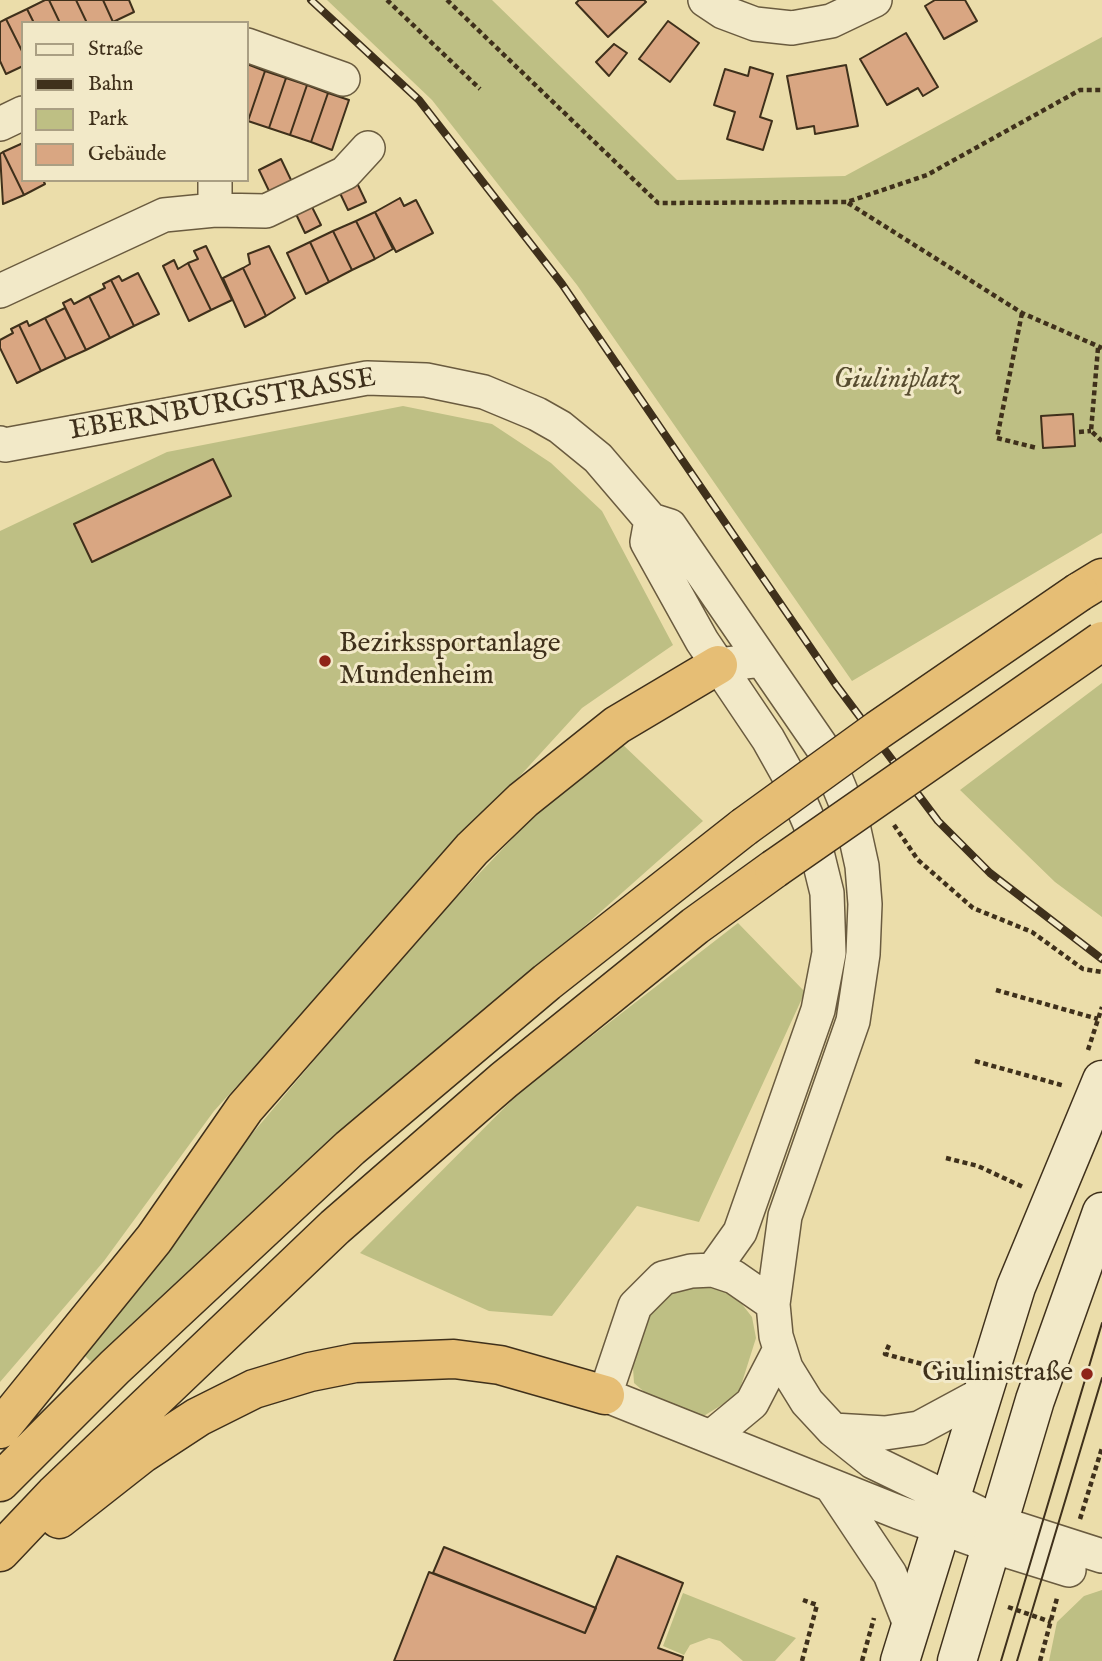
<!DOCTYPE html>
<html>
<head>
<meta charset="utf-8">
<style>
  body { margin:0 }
  #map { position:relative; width:1102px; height:1661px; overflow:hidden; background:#ebddaa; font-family:"IM FELL English",serif }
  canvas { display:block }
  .legend { position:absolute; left:21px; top:21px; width:228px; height:161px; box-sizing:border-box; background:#f2e9c8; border:2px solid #aa9f83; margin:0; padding:9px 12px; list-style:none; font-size:21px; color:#3f301b }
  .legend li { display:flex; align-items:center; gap:14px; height:35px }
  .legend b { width:35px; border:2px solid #aa9f83 }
</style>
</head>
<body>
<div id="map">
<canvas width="1102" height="1661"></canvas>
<ul class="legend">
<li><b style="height:9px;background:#f2e9c8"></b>Straße</li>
<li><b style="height:9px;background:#3f301b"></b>Bahn</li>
<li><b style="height:19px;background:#bebf84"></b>Park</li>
<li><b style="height:19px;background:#d9a682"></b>Gebäude</li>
</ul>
</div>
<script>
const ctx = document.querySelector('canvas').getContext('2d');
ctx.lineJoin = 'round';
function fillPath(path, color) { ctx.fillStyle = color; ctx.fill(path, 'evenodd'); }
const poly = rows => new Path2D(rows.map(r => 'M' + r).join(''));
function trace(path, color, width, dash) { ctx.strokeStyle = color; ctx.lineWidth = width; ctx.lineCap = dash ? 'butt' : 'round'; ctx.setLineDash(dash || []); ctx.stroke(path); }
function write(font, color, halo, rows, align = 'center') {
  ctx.font = font + ' "IM FELL English",serif'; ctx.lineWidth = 6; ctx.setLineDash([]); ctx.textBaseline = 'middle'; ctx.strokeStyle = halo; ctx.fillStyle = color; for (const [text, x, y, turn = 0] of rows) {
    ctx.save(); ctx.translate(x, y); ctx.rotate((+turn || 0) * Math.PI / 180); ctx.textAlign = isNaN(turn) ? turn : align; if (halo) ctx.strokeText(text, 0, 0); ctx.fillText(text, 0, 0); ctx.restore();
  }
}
fillPath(poly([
  [327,0,492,0,677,180,845,176,1102,37,1102,533,852,681,577,285,432,100],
  [403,406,492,424,551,463,602,511,673,645,582,708,214,1111,104,1261,0,1382,0,531,167,452],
  [1102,683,1102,917,1055,882,960,790],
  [621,743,703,821,92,1363,84,1355,224,1167,415,941,552,797],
  [738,923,805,992,699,1222,637,1206,552,1316,489,1311,360,1253,521,1091],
  [710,1284,734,1294,752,1317,756,1338,738,1395,702,1417,664,1409,634,1383,632,1352,643,1322,667,1291],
  [1102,1590,1102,1661,1049,1661,1057,1622,1084,1596],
  [683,1593,796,1638,775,1661,743,1661,720,1641,709,1638,690,1645,684,1655,663,1646]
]), '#bebf84');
const building = poly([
  [45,0,49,0,60,23,34,23,27,9,45,0],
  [49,0,76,0,87,23,60,23,49,0],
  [76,0,103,0,113,22,87,23,76,0],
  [103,0,129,0,134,12,113,22,103,0],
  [579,0,644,0,646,2,608,37,576,3,579,0],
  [935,0,965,0,977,21,944,39,925,6,935,0],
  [27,9,34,23,23,23,23,53,6,19,27,9],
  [6,19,23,53,23,66,6,74,0,61,0,22,6,19],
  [668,21,699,43,670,82,639,59,668,21],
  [906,33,938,87,923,96,918,88,887,105,860,59,906,33],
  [614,44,627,53,609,76,596,62,614,44],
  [247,64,265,71,248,121,247,121,247,64],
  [846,65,858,126,815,134,814,126,797,129,787,76,846,65],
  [750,67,773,74,760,117,772,121,763,150,727,139,735,112,714,105,725,69,748,76,750,67],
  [265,71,286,78,269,128,248,121,265,71],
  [286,78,307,85,290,135,269,128,286,78],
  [307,85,328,93,311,142,290,135,307,85],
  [328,93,349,100,332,150,311,142,328,93],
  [23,143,23,180,43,180,45,184,24,195,3,152,23,143],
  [3,152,24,195,3,204,0,154,3,152],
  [281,159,292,182,270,193,259,170,281,159],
  [357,183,366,202,348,210,339,191,357,183],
  [400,198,404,206,416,200,433,233,396,252,375,212,400,198],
  [311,205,321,225,305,233,295,212,311,205],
  [375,212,393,249,375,259,356,221,375,212],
  [356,221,375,259,352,270,333,231,356,221],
  [333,231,352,270,329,282,310,242,333,231],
  [310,242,329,282,306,294,287,253,310,242],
  [206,246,232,300,211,310,188,263,198,259,194,251,206,246],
  [269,246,295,298,266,316,243,268,250,264,248,254,269,246],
  [174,260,178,269,188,263,211,310,189,321,163,266,174,260],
  [243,268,266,316,245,327,223,278,243,268],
  [138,273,159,314,134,326,111,280,119,276,122,281,138,273],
  [111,280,134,326,110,338,89,296,105,288,103,284,111,280],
  [89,296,110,338,86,350,63,303,71,299,74,304,89,296],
  [65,308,86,350,66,359,45,318,65,308],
  [45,318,66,359,41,371,19,325,27,321,29,326,45,318],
  [19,325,41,371,17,383,0,348,0,340,13,333,11,329,19,325],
  [1073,414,1075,446,1043,448,1041,416,1073,414],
  [213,459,231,496,92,562,74,524,213,459],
  [444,1547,596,1608,585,1633,433,1573,444,1547],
  [617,1556,683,1583,658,1648,683,1657,682,1661,394,1661,429,1572,585,1633,617,1556]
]);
fillPath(building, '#d9a682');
trace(building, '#3f301b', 2);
const minor = poly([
  [705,0,723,12,755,24,792,28,831,21,875,0],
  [247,45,343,79],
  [0,124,23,113],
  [215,180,215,210],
  [0,291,164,215,215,210,266,211,345,173,368,148],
  [0,443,5,445,367,378,426,380,484,392,537,414,560,427,598,458,651,520,670,526,762,660],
  [651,520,647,542,702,641,768,739,791,780,810,824,827,893,829,953,818,1010,740,1232,713,1270],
  [718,665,762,660,824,750,851,816,862,866,865,904,863,954,853,1021,785,1216,773,1304,776,1336,786,1368,807,1402,833,1430,873,1462,999,1523,1102,1556],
  [773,1304,734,1277,713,1270,691,1271,663,1278,635,1306,605,1395,898,1512,992,1546,1069,1570],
  [833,1430,885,1433,919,1428,982,1394],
  [711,1437,752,1403,779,1351],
  [832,1487,890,1574,911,1627]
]);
const secondary = poly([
  [900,1661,1016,1287,1102,1080],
  [957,1661,1035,1400,1102,1212]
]);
const trunk = poly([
  [1079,592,1102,578],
  [0,1429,154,1239,245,1108,472,849,523,800,617,725,718,665],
  [0,1482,115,1367,350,1148,547,982,744,827],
  [59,1519,143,1453,198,1417,254,1389,310,1372,355,1363,454,1359,500,1365,605,1395],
  [0,1552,55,1494,335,1227,504,1080,695,926,774,869]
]);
trace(minor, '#6a5b3f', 36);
trace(secondary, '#3f301b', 41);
trace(trunk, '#3f301b', 41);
trace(poly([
  [387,0,480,89],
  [447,0,658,203,847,202,927,175,1080,90,1102,90],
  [848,203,1022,313,1102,348],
  [1022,313,997,438,1037,448],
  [1098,348,1091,431,1102,441],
  [1079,432,1091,431],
  [894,825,918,860,973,908,1032,932,1083,969,1102,972],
  [996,990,1098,1019],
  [1088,1050,1102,1007],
  [975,1061,1065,1086],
  [946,1158,978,1166,1023,1187],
  [889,1345,885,1354,952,1372],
  [1080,1519,1102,1448],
  [1008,1607,1051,1622],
  [802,1661,817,1605,803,1600],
  [862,1661,874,1618],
  [1040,1661,1057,1598]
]), '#3f301b', 4.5, [5, 3.5]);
trace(minor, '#f2e9c8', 33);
trace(secondary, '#f2e9c8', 38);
trace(trunk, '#e6be75', 38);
trace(poly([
  [1001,1661,1102,1323],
  [1017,1661,1102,1378]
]), '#3f301b', 2);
const rail = poly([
  [311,0,419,100,562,284,836,685,938,821,990,873,1102,959]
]);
trace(rail, '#3f301b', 8);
trace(rail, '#f2e9c8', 5, [16]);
const trunkBridge = poly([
  [744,827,878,730,1079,592],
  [774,869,1102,641]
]);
trace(trunkBridge, '#3f301b', 41, []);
trace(trunkBridge, '#e6be75', 38);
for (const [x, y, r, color] of [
  [325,661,7,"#8f2418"],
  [1087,1374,7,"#8f2418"]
]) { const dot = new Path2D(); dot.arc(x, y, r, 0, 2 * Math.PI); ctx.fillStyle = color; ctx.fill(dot); trace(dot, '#f2e9c8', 2.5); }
write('italic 28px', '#584d30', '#f2e9c8', [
  ["Giuliniplatz",896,381]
]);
write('28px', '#3f301b', '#f2e9c8', [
  ["EBERNBURGSTRASSE",223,406,-10]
]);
write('28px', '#3f301b', '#f2e9c8', [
  ["Bezirkssportanlage",339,645],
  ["Mundenheim",339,677],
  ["Giulinistraße",1073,1374,"right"]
], 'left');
</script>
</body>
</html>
